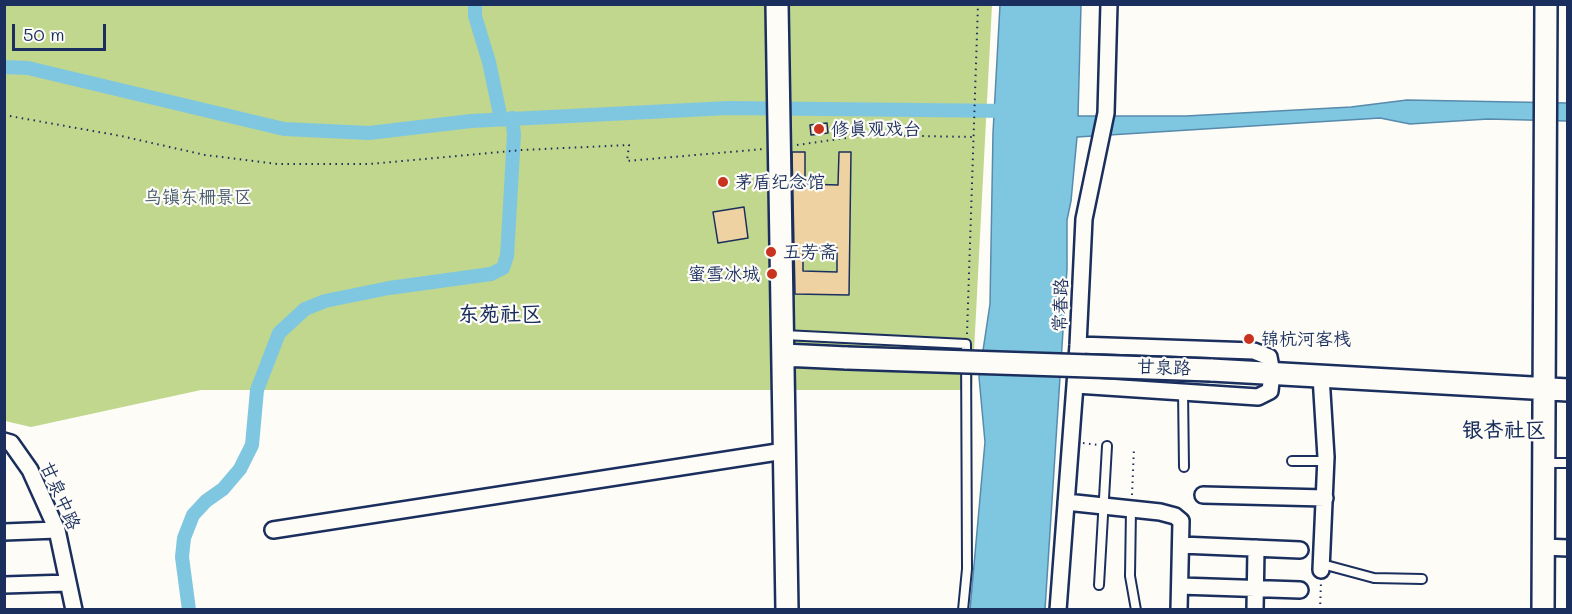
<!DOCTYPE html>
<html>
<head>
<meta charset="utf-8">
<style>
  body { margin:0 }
  #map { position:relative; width:1572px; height:614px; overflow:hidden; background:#fdfcf7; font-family:Mali,sans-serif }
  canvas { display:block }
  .frame { position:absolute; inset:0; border:6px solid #1b2f5e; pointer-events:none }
  .scale { position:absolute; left:12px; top:24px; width:94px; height:27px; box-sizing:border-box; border:3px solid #1b2f5e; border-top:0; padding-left:8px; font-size:18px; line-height:21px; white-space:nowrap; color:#1b2f5e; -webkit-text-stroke:4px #fdfcf7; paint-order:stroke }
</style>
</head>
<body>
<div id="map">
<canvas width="1572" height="614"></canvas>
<div class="frame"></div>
<div class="scale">50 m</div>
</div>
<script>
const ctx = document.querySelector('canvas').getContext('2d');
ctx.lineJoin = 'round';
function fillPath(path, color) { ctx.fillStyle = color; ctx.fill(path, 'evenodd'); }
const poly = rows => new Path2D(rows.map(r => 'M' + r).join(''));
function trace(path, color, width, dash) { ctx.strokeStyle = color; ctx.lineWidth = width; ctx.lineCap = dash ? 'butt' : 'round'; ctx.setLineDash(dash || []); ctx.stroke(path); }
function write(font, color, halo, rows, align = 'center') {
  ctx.font = font + ' Mali,"LXGW WenKai TC",sans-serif'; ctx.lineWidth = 4.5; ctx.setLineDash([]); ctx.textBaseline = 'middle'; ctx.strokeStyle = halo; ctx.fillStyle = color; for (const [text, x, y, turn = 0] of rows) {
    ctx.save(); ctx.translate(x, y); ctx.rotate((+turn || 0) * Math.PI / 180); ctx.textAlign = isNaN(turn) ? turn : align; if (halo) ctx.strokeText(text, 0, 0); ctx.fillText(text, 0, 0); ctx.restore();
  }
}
fillPath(poly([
  [5,5,992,5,972,390,201,390,31,427,5,421]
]), '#c0d78d');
const water = poly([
  [1000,5,1081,5,1078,116,1186,116,1351,107,1407,100,1567,103,1567,121,1488,119,1410,124,1380,118,1077,137,1071,201,1067,220,1067,269,1045,609,970,610,985,442,979,377,990,304,993,133,1000,5]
]);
fillPath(water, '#7fc7e0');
trace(water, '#578aac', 1.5);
trace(poly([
  [475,4,475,16,489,62,501,119],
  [4,67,28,68,284,129,369,133,471,121,729,108,1011,111],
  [189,610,182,557,184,538,193,515,206,501,223,489,240,469,252,445,257,390,279,333,305,309,325,301,389,288,491,274,503,268,507,256,509,223,514,134,512,118]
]), '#7fc7e0', 14);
const building = poly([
  [827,123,828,133,811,135,810,125,827,123],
  [792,152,805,152,805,184,838,185,839,152,851,152,849,295,795,294,792,152],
  [803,248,837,248,837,272,803,271,803,248],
  [744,207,748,238,718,243,713,212,744,207]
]);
fillPath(building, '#eed2a1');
trace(building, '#1b2f5e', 1.5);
const lane = poly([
  [784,335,966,344,967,569,963,610],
  [1183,391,1184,467],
  [1292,461,1326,461],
  [1545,463,1568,463],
  [1131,509,1130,576,1136,610],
  [1322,564,1374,578,1422,579],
  [1099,585,1107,446]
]);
const street = poly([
  [1076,385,1258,397,1270,391,1272,373,1269,357,1254,351,1078,345],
  [4,441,11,443,30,470,57,530,74,610],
  [1203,495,1325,498],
  [1066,502,1160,512,1175,516,1181,521,1179,610],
  [273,530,784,451],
  [4,532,57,530],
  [1181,545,1300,550],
  [1543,547,1568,548],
  [1321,570,1326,457,1321,376],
  [4,585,68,583],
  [1180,586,1300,590],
  [1058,610,1078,345,1084,219,1106,113,1109,4],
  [1255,610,1256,548]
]);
const secondary = poly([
  [777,4,787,610],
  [783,355,847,358],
  [1211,370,1568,390],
  [1543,610,1546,4]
]);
trace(lane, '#1b2f5e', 12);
trace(street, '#1b2f5e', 20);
trace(secondary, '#1b2f5e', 26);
trace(poly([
  [4,115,121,136,205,155,277,164,370,164,522,150,629,145,627,161,764,149],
  [797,145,867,135,973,137],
  [967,334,978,4],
  [1083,443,1098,445],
  [1132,495,1134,448],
  [1320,610,1321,582]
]), '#1b2f5e', 2, [1.5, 4.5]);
trace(lane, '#fdfcf7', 8);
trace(street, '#fdfcf7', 15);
trace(secondary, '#fdfcf7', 21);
const secondaryBridge = poly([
  [847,358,1211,370]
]);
trace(secondaryBridge, '#1b2f5e', 26, []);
trace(secondaryBridge, '#fdfcf7', 21);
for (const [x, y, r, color] of [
  [819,129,6,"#c8321e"],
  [723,182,6,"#c8321e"],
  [771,252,6,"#c8321e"],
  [772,274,6,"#c8321e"],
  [1249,339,6,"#c8321e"]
]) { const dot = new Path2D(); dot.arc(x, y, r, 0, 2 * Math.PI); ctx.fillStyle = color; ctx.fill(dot); trace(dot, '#fdfcf7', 2); }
write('18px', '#1b2f5e', '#fdfcf7', [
  ["修真观戏台",831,129],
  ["茅盾纪念馆",735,182],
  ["五芳斋",783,252],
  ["蜜雪冰城",760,274,"right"],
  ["锦杭河客栈",1261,339]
], 'left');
write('18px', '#44596a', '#fdfcf7', [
  ["乌镇东栅景区",198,197]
]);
write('18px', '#1b2f5e', '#fdfcf7', [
  ["常春路",1061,305,-88],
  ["甘泉路",1164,368,2],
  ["甘泉中路",60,496,66]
]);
write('bold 21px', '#1b2f5e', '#fdfcf7', [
  ["东苑社区",500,315],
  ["银杏社区",1504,431]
]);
</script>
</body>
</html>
